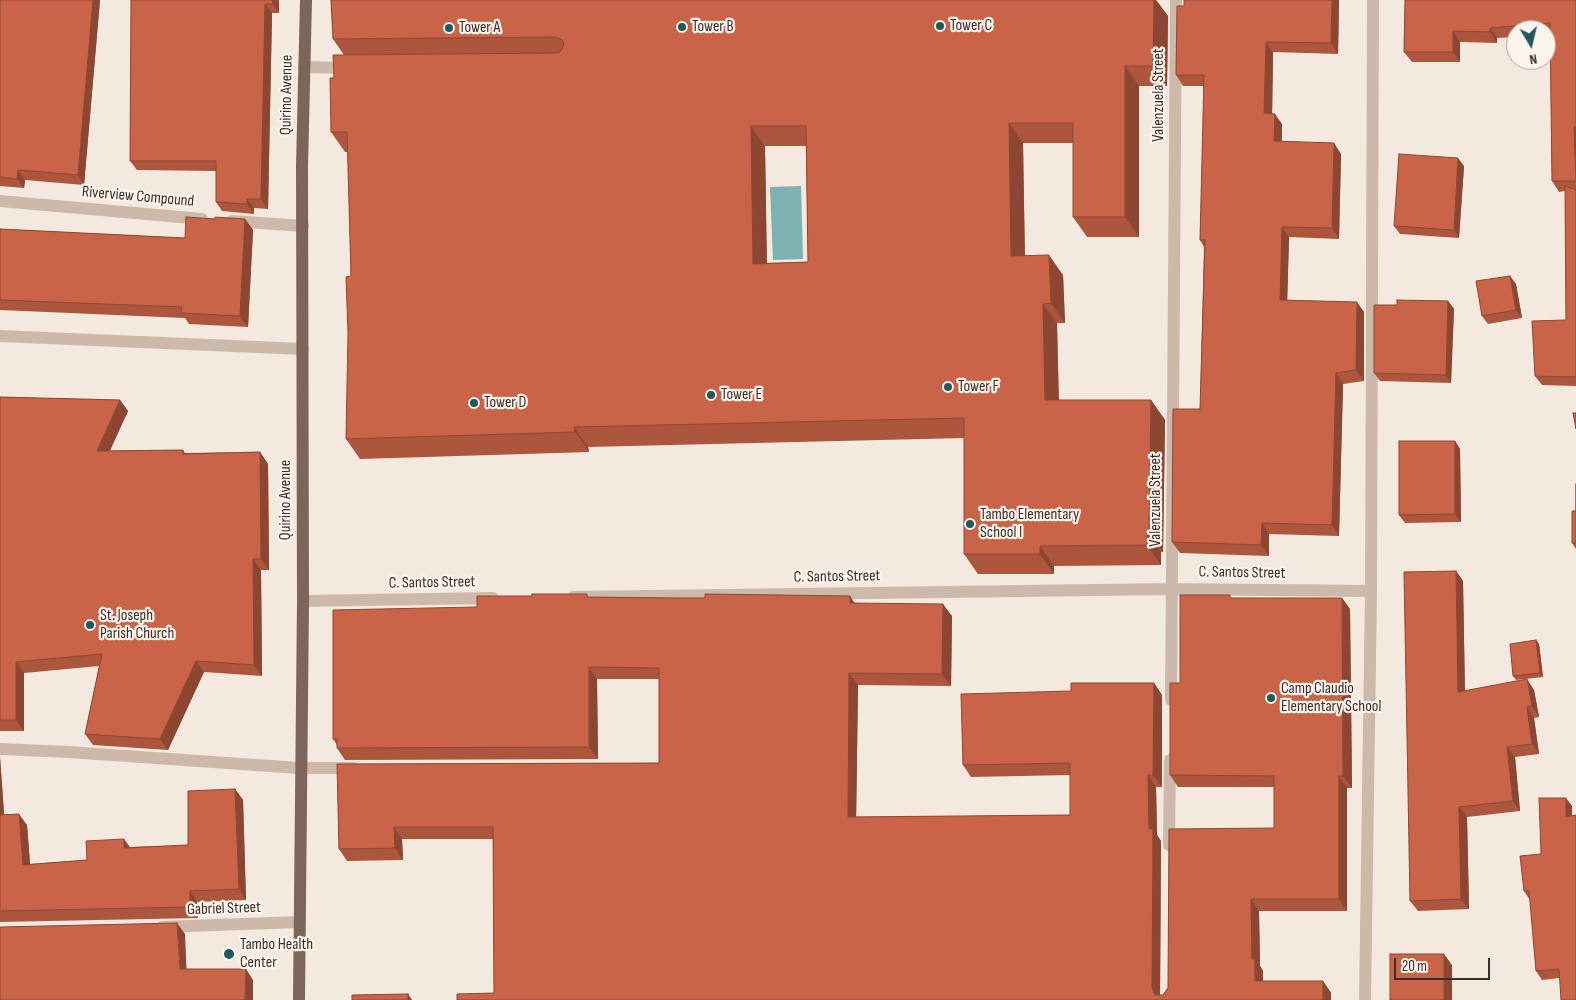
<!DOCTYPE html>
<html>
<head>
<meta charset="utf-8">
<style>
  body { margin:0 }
  #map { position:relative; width:1576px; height:1000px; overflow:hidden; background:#f4e9df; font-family:"Sofia Sans Condensed",sans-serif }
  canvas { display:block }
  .north { position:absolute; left:1506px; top:20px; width:50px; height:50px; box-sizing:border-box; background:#fbf4ec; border:1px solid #aea59e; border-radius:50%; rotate:171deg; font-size:14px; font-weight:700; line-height:20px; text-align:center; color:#3a2e2a }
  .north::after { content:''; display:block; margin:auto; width:18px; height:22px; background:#1e5a5d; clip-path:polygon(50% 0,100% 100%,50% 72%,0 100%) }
  .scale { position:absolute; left:1394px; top:958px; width:96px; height:22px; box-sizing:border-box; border:2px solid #3a2e2a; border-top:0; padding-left:6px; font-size:15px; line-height:18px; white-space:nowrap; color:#3a2e2a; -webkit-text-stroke:4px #fbf4ec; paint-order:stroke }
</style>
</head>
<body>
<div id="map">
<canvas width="1576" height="1000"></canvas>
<div class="north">N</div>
<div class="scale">20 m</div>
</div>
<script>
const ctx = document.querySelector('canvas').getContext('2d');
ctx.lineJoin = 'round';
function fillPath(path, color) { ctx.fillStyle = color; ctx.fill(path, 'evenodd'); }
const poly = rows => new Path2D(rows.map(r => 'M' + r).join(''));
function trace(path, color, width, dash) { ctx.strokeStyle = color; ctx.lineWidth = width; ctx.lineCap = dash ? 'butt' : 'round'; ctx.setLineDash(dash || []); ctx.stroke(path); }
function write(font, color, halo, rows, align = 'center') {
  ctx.font = font + ' "Sofia Sans Condensed",sans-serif'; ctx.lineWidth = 4.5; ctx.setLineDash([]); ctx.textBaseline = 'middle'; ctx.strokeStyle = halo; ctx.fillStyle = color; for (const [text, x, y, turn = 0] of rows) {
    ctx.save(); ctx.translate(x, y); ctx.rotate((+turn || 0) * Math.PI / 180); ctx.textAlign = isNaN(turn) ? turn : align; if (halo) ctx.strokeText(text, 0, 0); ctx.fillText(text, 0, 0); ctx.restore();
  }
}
fillPath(poly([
  [801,186,803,259,773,260,770,187]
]), '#7db1b2');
trace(poly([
  [304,67,350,68],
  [0,201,202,219],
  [232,221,303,226],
  [0,336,303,349],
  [573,597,1171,589,1371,591],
  [303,601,493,598],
  [1171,700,1176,0],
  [0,749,69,752,299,768,354,768],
  [1169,845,1170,760],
  [162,927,298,922],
  [1365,1000,1371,591,1373,0]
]), '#cdb9aa', 12);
trace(poly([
  [299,1000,303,601,302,166,306,0]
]), '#7c655b', 12);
fillPath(poly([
  [0,0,100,0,84,185,25,180,24,188,0,186],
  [131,0,279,0,279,13,272,13,268,209,254,208,254,214,222,211,216,202,216,171,137,170,130,161],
  [331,0,1156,0,1168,16,1167,86,1139,86,1139,237,1087,237,1073,217,1073,143,1023,143,1025,256,1063,275,1065,323,1057,323,1059,400,1151,400,1165,420,1163,552,1161,552,1161,565,1054,566,1054,574,978,574,964,554,964,438,588,447,589,452,360,459,346,439,351,276,348,152,345,152,331,132,334,78,344,55,333,39],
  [765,146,806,146,808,262,767,263],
  [1339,0,1338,54,1273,52,1272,113,1282,124,1282,142,1341,154,1339,239,1289,237,1287,300,1364,312,1364,381,1343,384,1339,536,1269,534,1269,556,1180,553,1172,542,1200,409,1204,247,1200,240,1204,86,1183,86,1176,75],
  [1405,0,1576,0,1576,386,1542,385,1535,376,1566,320,1565,191,1559,192,1552,181,1550,34,1546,34,1546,30,1516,30,1516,37,1497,38,1497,43,1460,42,1460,62,1412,62,1404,52],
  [1464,166,1459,238,1400,234,1394,226],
  [215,219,245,219,253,230,248,327,189,324,185,318,0,310,0,229,185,238],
  [1516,284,1522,318,1488,324,1482,316],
  [1448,301,1454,309,1451,383,1380,381,1374,373,1397,305],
  [0,397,120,400,128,411,110,451,183,450,185,453,260,452,268,464,269,570,261,570,262,676,204,672,168,750,93,745,85,734,99,666,24,673,24,731,0,731],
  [1455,441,1460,449,1461,522,1405,523,1399,515],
  [1576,484,1576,549,1572,543,1576,511],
  [1456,571,1463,581,1465,691,1534,690,1539,717,1534,718,1539,754,1515,757,1520,811,1467,817,1469,909,1418,911,1410,901],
  [589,597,855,603,952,616,951,686,858,685,856,817,1070,815,1070,775,971,777,963,765,1071,691,1154,683,1162,695,1162,787,1156,787,1157,835,1161,841,1160,995,1163,995,1274,828,1274,787,1178,787,1170,775,1180,683,1232,598,1342,598,1350,609,1352,788,1347,788,1347,911,1259,911,1260,966,1263,971,1263,981,1323,981,1331,993,1331,1000,494,993,493,839,402,839,403,860,347,861,339,849,337,764,659,763,659,679,597,679,598,759,345,760,337,748,337,745,333,739,477,607],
  [1536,640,1539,644,1543,677,1516,680,1513,676],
  [0,757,4,815,27,825,30,864,87,860,130,847,188,845,235,789,243,800,246,900,197,902,198,918,0,922],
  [1572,806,1572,816,1559,978,1542,980,1536,971,1530,900,1524,891,1541,854]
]), '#ad563e');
fillPath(poly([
  [93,0,100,0,84,185,78,175],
  [272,0,279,0,279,13,273,4],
  [1154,0,1156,0,1168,16,1167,86,1153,66],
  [1332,0,1339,0,1338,54,1331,43],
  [265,4,272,13,268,209,261,199],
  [1490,28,1497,38,1497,43,1490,32],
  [1453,31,1460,42,1460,62,1453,52],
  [1266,42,1273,52,1272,124,1264,113],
  [1125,66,1139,86,1139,237,1125,217],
  [1275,114,1282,124,1281,152,1274,141],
  [1009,123,1023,143,1025,276,1011,256],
  [751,126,765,146,767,284,753,264],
  [1574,127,1576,129,1576,167],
  [1334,143,1341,154,1339,239,1332,228],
  [1458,158,1464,166,1459,238,1454,230],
  [18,170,25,180,24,188,17,179],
  [247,199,254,208,254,214,247,204],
  [245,219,253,230,248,327,240,316],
  [1282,227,1289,237,1287,310,1280,300],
  [1049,255,1063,275,1065,323,1051,303],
  [1510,276,1516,284,1522,318,1516,310],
  [1448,301,1454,309,1451,383,1446,375],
  [1357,302,1364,312,1364,381,1356,370],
  [1043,304,1057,323,1059,420,1045,400],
  [1336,373,1343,384,1339,536,1332,525],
  [120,400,128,411,104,462,97,451],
  [1151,400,1165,420,1163,552,1149,532],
  [574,427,588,447,589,452,575,432],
  [1455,441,1460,449,1461,522,1455,514],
  [260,452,268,464,269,570,261,559],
  [1262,523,1269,534,1269,556,1261,545],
  [1147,532,1161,552,1161,565,1147,545],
  [1040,546,1054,566,1054,574,1040,554],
  [253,559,261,570,262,676,254,665],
  [1456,571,1463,581,1465,703,1458,692],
  [850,596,858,608,850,603],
  [1342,598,1350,609,1352,788,1343,776],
  [943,604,952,616,951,686,942,674],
  [1536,640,1539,644,1543,677,1540,673],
  [196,661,204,672,168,750,160,739],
  [16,662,24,673,24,731,16,720],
  [589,667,597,679,598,759,589,747],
  [849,673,858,685,856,829,848,817],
  [1527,679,1534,690,1539,717,1532,706],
  [1154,683,1162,695,1162,787,1153,775],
  [1527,707,1534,718,1539,754,1532,744],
  [1507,747,1515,757,1520,811,1513,801],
  [0,757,5,826,0,818],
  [1148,775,1156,787,1157,835,1161,841,1160,1000,1155,995,1152,988],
  [1339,776,1347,788,1347,911,1339,899],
  [235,789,243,800,246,900,239,889],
  [1566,798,1572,806,1572,825,1566,817],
  [1459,807,1467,817,1469,909,1461,899],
  [19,814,27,825,31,876,23,865],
  [394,827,402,839,403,860,395,848],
  [124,839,132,850,124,848],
  [190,891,197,902,198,918,190,907],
  [1251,899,1259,911,1260,966,1263,971,1263,993,1255,981,1252,959],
  [177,923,185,934,187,980,180,969],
  [1444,954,1452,965,1452,1000,1444,1000],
  [246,969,253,980,253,1000,245,1000],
  [1323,981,1331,993,1331,1000,1323,1000],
  [408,994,412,1000,408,1000]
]), '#8d4632');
const building = poly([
  [0,0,93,0,78,175,18,170,17,179,0,177,0,0],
  [131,0,272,0,273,4,265,4,261,199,247,199,247,204,216,202,216,161,130,161,131,0],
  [331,0,1154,0,1153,66,1125,66,1125,217,1073,217,1073,123,1009,123,1011,256,1049,255,1051,303,1043,304,1045,400,1151,400,1149,532,1147,532,1147,545,1040,546,1040,554,964,554,964,418,574,427,575,432,346,439,348,333,346,277,351,276,347,132,331,132,330,78,334,78,333,55,556,53,560,52,564,45,563,41,556,37,333,39,331,0],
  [751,126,806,126,808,262,753,264,751,126],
  [1184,0,1332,0,1331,43,1266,42,1264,113,1275,114,1274,141,1334,143,1332,228,1282,227,1280,300,1357,302,1356,370,1336,373,1332,525,1262,523,1261,545,1172,542,1173,409,1200,409,1205,240,1200,240,1204,75,1176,75,1177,6,1184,6,1184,0],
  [1405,0,1576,0,1576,127,1574,127,1576,181,1552,181,1550,23,1490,28,1490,32,1453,31,1453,52,1404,52,1405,0],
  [1399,154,1458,158,1454,230,1394,226,1399,154],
  [1565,186,1576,190,1576,377,1535,376,1532,321,1566,320,1565,186],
  [186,217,215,219,215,217,245,219,240,316,181,313,182,307,0,300,0,229,185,238,186,217],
  [1510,276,1516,310,1482,316,1476,281,1510,276],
  [1397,300,1448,301,1446,375,1374,373,1374,305,1397,305,1397,300],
  [0,397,120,400,97,451,183,450,183,454,260,452,261,559,253,559,254,665,196,661,160,739,85,734,102,654,16,662,16,720,0,720,0,397],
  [1573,413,1576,413,1576,429,1573,413],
  [1399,441,1455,441,1455,514,1399,515,1399,441],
  [1576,484,1576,543,1572,543,1572,511,1576,511,1576,484],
  [1456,571,1458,692,1527,679,1532,706,1527,707,1532,744,1507,747,1513,801,1459,807,1461,899,1410,901,1404,572,1456,571],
  [532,594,587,594,587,597,679,598,705,598,705,594,850,596,850,603,943,604,942,674,849,673,848,817,1070,815,1070,763,963,765,961,694,1071,691,1071,683,1154,683,1153,775,1148,775,1149,829,1153,829,1152,988,1155,995,1163,995,1168,988,1169,829,1274,828,1274,776,1170,775,1170,683,1180,683,1180,595,1230,595,1230,598,1342,598,1343,776,1339,776,1339,899,1251,899,1252,959,1255,959,1255,981,1323,981,1323,1000,457,1000,457,994,494,993,493,827,394,827,395,848,339,849,337,764,659,763,659,668,589,667,589,747,337,748,337,739,333,739,333,610,477,607,477,596,532,596,532,594],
  [1536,640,1540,673,1513,676,1510,644,1536,640],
  [235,789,239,889,190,891,190,907,0,911,0,815,19,814,23,865,87,860,86,841,124,839,124,848,188,845,188,791,235,789],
  [1539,798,1566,798,1566,817,1576,815,1576,1000,1561,1000,1559,969,1536,971,1529,891,1524,891,1520,856,1541,854,1539,798],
  [177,923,180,969,246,969,245,1000,0,1000,0,927,177,923],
  [1390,954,1444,954,1444,1000,1390,1000,1390,954],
  [408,994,408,1000,352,1000,352,995,408,994]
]);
fillPath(building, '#c96448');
trace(building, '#8d4632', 1);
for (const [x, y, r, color] of [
  [940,26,5,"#1e5a5d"],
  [682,27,5,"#1e5a5d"],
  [449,28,5,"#1e5a5d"],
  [948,387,5,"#1e5a5d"],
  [711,395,5,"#1e5a5d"],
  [474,403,5,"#1e5a5d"],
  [970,524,5,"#1e5a5d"],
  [90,625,5,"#1e5a5d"],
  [1271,698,5,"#1e5a5d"],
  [229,954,6,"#1e5a5d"]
]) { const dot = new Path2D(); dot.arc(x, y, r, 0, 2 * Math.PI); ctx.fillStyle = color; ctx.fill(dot); trace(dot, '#fbf4ec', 2); }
write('16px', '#3a2e2a', '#fbf4ec', [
  ["Tower C",950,26],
  ["Tower B",692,27],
  ["Tower A",459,28],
  ["Tower F",958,387],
  ["Tower E",721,395],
  ["Tower D",484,403],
  ["Tambo Elementary",980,515],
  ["School I",980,533],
  ["St. Joseph",100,616],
  ["Parish Church",100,634],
  ["Camp Claudio",1281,689],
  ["Elementary School",1281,707],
  ["Tambo Health",240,945],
  ["Center",240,963]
], 'left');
write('16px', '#3a2e2a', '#fbf4ec', [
  ["Quirino Avenue",287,95,-89],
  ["Valenzuela Street",1159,95,-90],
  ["Riverview Compound",138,197,5],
  ["Quirino Avenue",286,500,-90],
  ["Valenzuela Street",1156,500,-90],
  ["C. Santos Street",1242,573,1],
  ["C. Santos Street",837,577,-1],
  ["C. Santos Street",432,583,-1],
  ["Gabriel Street",224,909,-2]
]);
</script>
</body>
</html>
